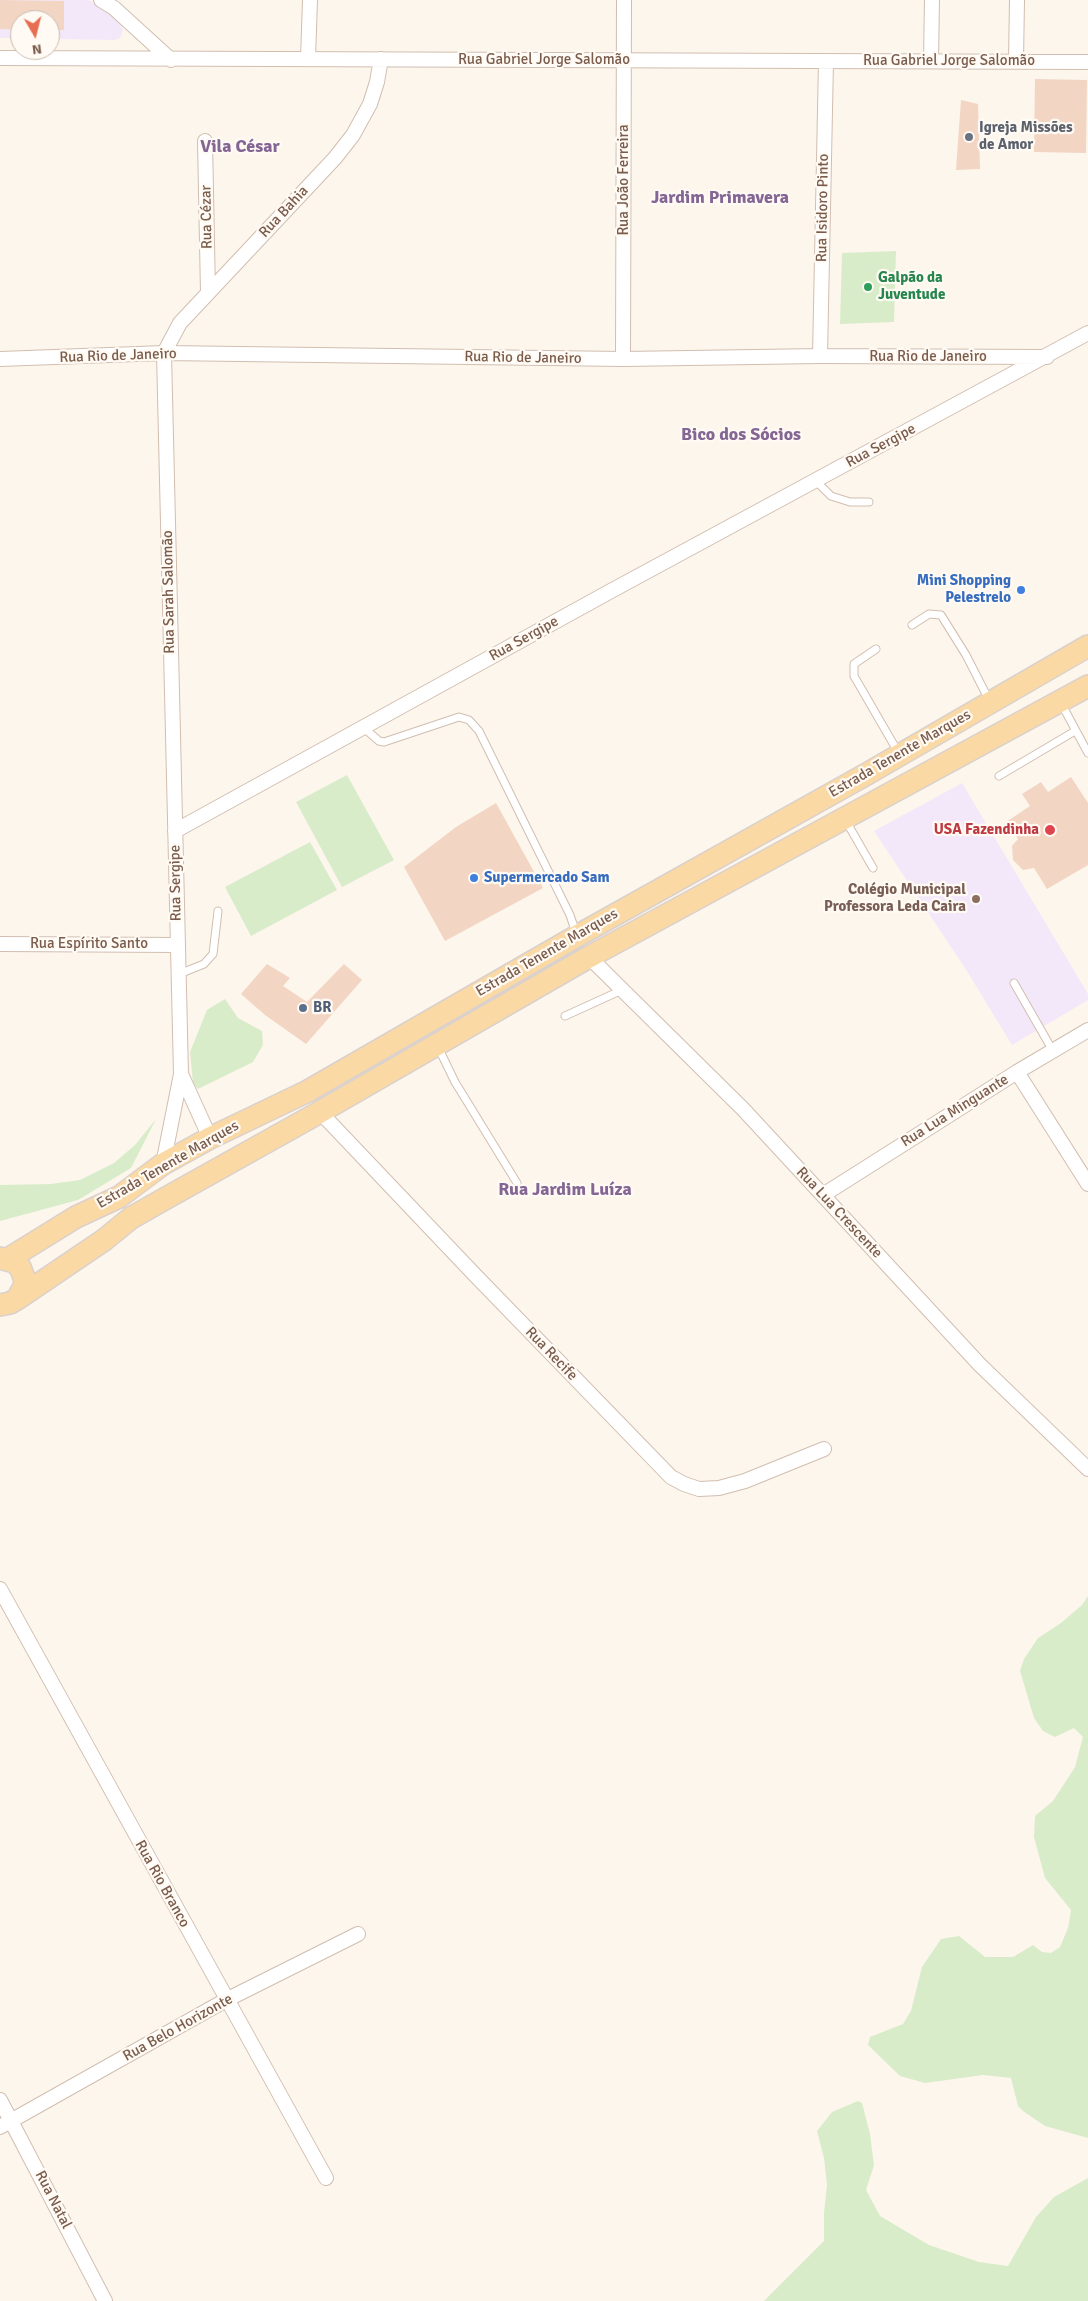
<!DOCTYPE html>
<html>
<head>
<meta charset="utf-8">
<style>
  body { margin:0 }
  #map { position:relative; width:1088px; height:2301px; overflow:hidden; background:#fdf6ec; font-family:Signika,sans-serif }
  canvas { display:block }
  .north { position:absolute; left:10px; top:10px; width:50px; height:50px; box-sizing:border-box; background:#fffaf3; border:1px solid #cabbb1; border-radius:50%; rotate:172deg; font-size:14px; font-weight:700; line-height:20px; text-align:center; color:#7a5c4d }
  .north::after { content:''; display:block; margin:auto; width:18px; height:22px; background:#e76f51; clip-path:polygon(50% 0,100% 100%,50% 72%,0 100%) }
</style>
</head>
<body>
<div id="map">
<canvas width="1088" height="2301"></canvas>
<div class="north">N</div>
</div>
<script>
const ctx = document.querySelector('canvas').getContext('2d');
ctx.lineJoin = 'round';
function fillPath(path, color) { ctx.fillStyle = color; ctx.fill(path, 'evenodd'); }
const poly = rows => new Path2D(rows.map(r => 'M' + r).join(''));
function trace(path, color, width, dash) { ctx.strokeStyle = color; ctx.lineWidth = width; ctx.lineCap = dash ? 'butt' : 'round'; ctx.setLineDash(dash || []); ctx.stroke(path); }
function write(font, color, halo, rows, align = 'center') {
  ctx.font = font + ' Signika,sans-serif'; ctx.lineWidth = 4.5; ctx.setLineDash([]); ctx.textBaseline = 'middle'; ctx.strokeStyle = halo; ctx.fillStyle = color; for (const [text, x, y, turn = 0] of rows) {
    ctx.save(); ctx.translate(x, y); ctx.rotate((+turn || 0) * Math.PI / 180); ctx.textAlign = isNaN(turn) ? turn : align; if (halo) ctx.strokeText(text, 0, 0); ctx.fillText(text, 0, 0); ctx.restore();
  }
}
fillPath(poly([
  [0,0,89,0,115,15,123,30,120,38,115,40,50,39,50,20,20,20,20,38,0,38],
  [962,783,1088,994,1088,1000,1012,1045,965,968,874,831]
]), '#f3e8fa');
fillPath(poly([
  [896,251,894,322,840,324,842,253],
  [347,775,394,860,342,887,296,802],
  [310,842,337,890,251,936,225,887],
  [225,999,238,1018,262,1031,263,1045,253,1062,198,1089,193,1083,190,1052,207,1010],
  [156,1119,131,1168,78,1200,0,1221,0,1185,51,1184,80,1180,114,1163,135,1145],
  [1088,1596,1088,2138,1045,2126,1023,2111,1018,2106,1011,2078,983,2075,925,2083,900,2076,868,2045,870,2037,903,2024,911,2011,922,1967,941,1939,959,1936,985,1957,1013,1957,1033,1945,1042,1952,1051,1953,1060,1947,1068,1928,1071,1910,1045,1878,1034,1837,1035,1816,1053,1801,1075,1767,1083,1737,1074,1728,1055,1737,1043,1731,1034,1718,1020,1671,1024,1659,1038,1638,1061,1623,1082,1605],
  [858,2101,862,2103,870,2134,874,2165,866,2190,880,2216,929,2245,979,2262,1008,2266,1036,2217,1054,2197,1088,2178,1088,2301,764,2301,824,2241,824,2213,827,2185,824,2158,817,2131,832,2112]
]), '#d8ecc9');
fillPath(poly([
  [0,0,64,1,64,30,50,30,50,20,20,20,20,30,0,29],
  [1035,79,1087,80,1086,153,1034,152],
  [961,100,978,104,980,169,956,170],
  [1071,777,1088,803,1088,865,1047,889,1034,868,1023,870,1013,860,1012,846,1018,839,1006,822,1030,806,1022,794,1041,782,1048,792],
  [496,803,543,888,445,941,404,867,456,827],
  [267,964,290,978,283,986,307,1002,344,964,362,980,306,1044,265,1015,241,994]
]), '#f3d5c3');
const service = poly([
  [816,481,831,496,850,502,869,502],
  [912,625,929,614,941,615,966,655,989,700],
  [876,649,854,664,854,676,898,752],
  [1061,703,1088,753],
  [364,728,379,741,384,742,459,717,469,720,479,731,570,915,576,933],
  [999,776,1075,731],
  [846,821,873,868],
  [179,974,204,964,213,954,218,911],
  [1014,983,1053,1051],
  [565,1016,622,990],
  [438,1047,455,1082,517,1183]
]);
const minor = poly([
  [101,0,114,8,171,60],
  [0,58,1088,62],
  [308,59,310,0],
  [931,61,932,0],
  [1016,61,1017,0],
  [205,141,208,293],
  [820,356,826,61],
  [0,359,164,353,623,359,820,356,1047,357],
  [623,359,624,0],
  [175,831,609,592,1088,333],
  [0,944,178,945],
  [589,957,743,1109,980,1365,1088,1469],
  [1017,1072,1088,1184],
  [181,1074,210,1138],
  [320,1112,474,1274,671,1477,684,1484,699,1489,719,1488,745,1481,824,1449],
  [163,1164,181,1074,164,353,180,323,335,158,353,135,370,104,377,82,381,59],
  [823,1195,1017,1072,1088,1030],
  [0,1589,326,2178],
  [0,2100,105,2301],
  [0,2127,226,2000,358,1934]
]);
const primary = poly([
  [0,1258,14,1262,20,1267,25,1280,24,1287,17,1299,10,1303,0,1305],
  [8,1259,76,1217,119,1197,163,1164,210,1138,308,1091,577,936,865,775,1088,646],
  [17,1299,104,1240,131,1218,168,1197,320,1112,589,957,1088,686]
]);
trace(service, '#d1beb0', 9);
trace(minor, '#d1beb0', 16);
trace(primary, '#dad1cd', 24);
trace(service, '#fff', 7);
trace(minor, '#fff', 14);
trace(primary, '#fbd9a5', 21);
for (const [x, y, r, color] of [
  [969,137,5,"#6b7280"],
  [868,287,5,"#2e9e5b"],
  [1021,590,5,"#3f7fe0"],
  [1050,830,6,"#e0444e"],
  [474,878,5,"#3f7fe0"],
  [976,899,5,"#8d6e63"],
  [303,1008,5,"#5c6f8a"]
]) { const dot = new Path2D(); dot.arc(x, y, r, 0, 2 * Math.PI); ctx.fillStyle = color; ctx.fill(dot); trace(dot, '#fffaf3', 2); }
write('15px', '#7a5c4d', '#fffaf3', [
  ["Rua Gabriel Jorge Salomão",544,60],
  ["Rua Gabriel Jorge Salomão",949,61],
  ["Rua João Ferreira",624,180,-90],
  ["Rua Isidoro Pinto",823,208,-89],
  ["Rua Bahia",284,212,-47],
  ["Rua Cézar",207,217,-91],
  ["Rua Rio de Janeiro",118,356,-2],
  ["Rua Rio de Janeiro",928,357],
  ["Rua Rio de Janeiro",523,358,1],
  ["Rua Sergipe",881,446,-28],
  ["Rua Sarah Salomão",169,592,-91],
  ["Rua Sergipe",524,639,-29],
  ["Estrada Tenente Marques",900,754,-30],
  ["Rua Sergipe",176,883,-91],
  ["Rua Espírito Santo",89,944],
  ["Estrada Tenente Marques",547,953,-30],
  ["Rua Lua Minguante",955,1111,-32],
  ["Estrada Tenente Marques",168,1165,-30],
  ["Rua Lua Crescente",839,1213,47],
  ["Rua Recife",551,1354,46],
  ["Rua Rio Branco",162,1884,61],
  ["Rua Belo Horizonte",178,2028,-29],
  ["Rua Natal",53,2200,63]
]);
write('bold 15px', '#5b616d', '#fffaf3', [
  ["Igreja Missões",979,128],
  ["de Amor",979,145]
], 'left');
write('bold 15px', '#27864d', '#fffaf3', [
  ["Galpão da",878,278],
  ["Juventude",878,295]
], 'left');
write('bold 15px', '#366cbe', '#fffaf3', [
  ["Mini Shopping",1011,581],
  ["Pelestrelo",1011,598],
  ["Supermercado Sam",484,878,"left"]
], 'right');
write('bold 15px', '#be3a42', '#fffaf3', [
  ["USA Fazendinha",1039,830]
], 'right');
write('bold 15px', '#785e54', '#fffaf3', [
  ["Colégio Municipal",966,890],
  ["Professora Leda Caira",966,907]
], 'right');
write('bold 15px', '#4e5e75', '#fffaf3', [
  ["BR",313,1008]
], 'left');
write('bold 18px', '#846695', '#fffaf3', [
  ["Vila César",240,147],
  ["Jardim Primavera",720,198],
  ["Bico dos Sócios",741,435],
  ["Rua Jardim Luíza",565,1190]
]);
</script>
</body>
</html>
